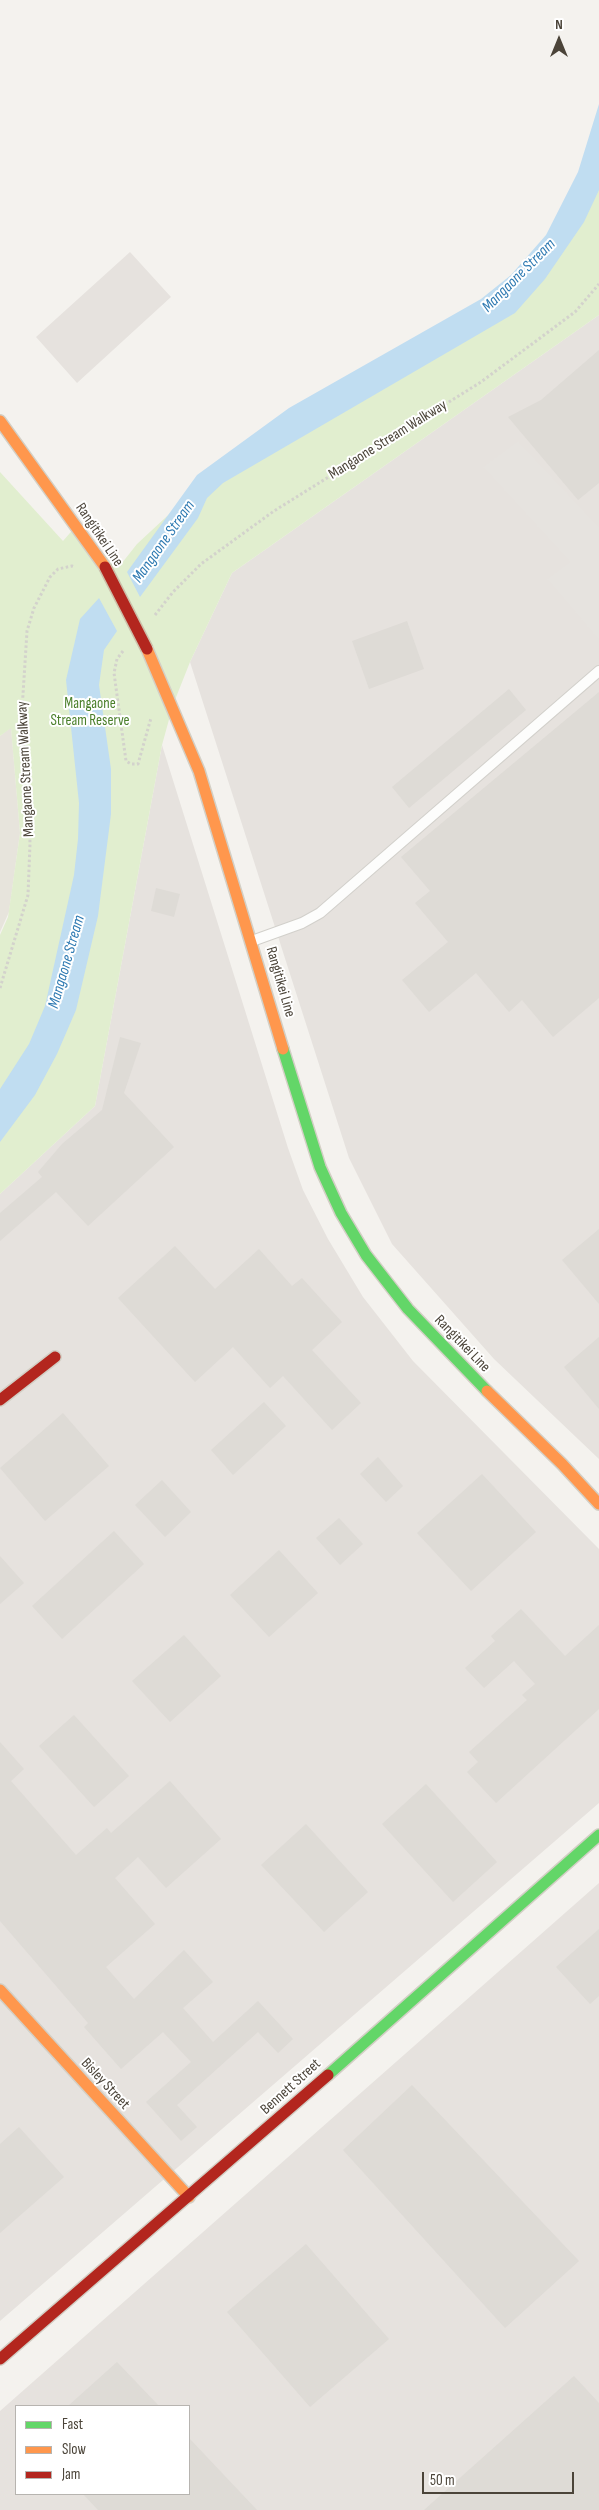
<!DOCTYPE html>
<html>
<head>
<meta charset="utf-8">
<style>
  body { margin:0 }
  #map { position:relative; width:599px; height:2510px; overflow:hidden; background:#f4f2ee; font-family:"Sofia Sans Condensed",sans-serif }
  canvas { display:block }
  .legend { position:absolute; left:15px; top:2405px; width:175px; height:90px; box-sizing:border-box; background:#fff; border:1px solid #b7b4b0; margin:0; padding:6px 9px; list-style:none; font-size:15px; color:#4b4439 }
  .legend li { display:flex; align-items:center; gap:10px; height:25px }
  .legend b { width:25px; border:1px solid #b7b4b0 }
  .north { position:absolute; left:534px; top:15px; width:50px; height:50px; -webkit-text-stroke:4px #fff; paint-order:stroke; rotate:0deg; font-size:14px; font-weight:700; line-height:20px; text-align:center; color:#4b4439 }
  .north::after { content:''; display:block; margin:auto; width:18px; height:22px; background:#4b4439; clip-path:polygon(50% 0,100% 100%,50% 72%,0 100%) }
  .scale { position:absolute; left:422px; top:2472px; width:152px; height:22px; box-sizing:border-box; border:2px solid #4b4439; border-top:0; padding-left:6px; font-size:15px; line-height:18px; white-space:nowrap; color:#4b4439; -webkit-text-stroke:4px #fff; paint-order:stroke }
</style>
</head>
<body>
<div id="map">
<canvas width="599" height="2510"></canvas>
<ul class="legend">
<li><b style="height:6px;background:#63d668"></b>Fast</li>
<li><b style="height:6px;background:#ff974d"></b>Slow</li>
<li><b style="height:6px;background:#b3261e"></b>Jam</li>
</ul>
<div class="north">N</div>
<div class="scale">50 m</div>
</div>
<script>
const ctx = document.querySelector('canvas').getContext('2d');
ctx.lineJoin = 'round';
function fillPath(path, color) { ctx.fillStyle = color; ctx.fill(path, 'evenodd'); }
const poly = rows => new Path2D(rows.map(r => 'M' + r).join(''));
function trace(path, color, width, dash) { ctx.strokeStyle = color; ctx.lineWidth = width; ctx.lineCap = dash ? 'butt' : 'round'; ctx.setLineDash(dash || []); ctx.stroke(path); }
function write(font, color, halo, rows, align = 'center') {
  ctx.font = font + ' "Sofia Sans Condensed",sans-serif'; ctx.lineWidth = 4; ctx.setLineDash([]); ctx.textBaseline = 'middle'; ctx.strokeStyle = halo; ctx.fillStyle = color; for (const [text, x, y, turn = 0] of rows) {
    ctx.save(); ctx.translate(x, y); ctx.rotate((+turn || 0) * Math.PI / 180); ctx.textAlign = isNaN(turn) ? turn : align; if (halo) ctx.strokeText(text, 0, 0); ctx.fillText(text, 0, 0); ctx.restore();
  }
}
fillPath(poly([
  [11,727,20,833,9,912,0,932,0,736]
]), '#e7e4dc');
fillPath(poly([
  [130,252,171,297,77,383,36,337],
  [599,315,599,1459,494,1359,392,1244,349,1158,190,662,232,573],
  [162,745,288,1148,303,1190,328,1239,363,1297,413,1361,599,1549,599,1803,0,2321,0,1194,95,1106],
  [599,1883,599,2510,0,2510,0,2411],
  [16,2406,189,2406,189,2494,16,2494]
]), '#e6e2de');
fillPath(poly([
  [599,128,599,315,232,573,190,662,173,705,162,745,95,1106,0,1194,0,935,8,917,20,833,11,728,0,736,0,472,63,541,76,526,118,568,137,544,207,479,483,313,571,225]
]), '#e1eecf');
fillPath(poly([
  [518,441,599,527,599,640,547,579,570,562,483,467]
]), '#e6e3df');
fillPath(poly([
  [599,104,599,190,584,222,545,279,515,313,223,483,207,498,198,518,140,597,127,572,197,475,289,408,481,299,511,275,546,235,578,172],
  [99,598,117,631,104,650,99,685,111,769,111,814,98,916,76,1010,57,1054,35,1095,0,1142,0,1089,29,1044,45,1006,74,875,78,839,79,803,66,680,80,619]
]), '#c0ddf1');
fillPath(poly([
  [599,350,599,483,578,500,508,417,541,400],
  [407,621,424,669,369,689,352,641],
  [509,689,526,710,409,808,392,787],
  [599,692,599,998,553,1037,522,1000,509,1012,476,973,429,1012,402,980,448,942,415,903,430,891,401,857],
  [156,888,180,894,174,917,151,911],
  [120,1037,141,1043,124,1093,174,1147,88,1226,56,1192,0,1241,0,1213,42,1177,38,1172,62,1144,102,1110],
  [599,1229,599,1304,562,1260],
  [175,1246,215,1289,259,1249,292,1286,302,1278,342,1322,312,1350,361,1403,332,1430,283,1376,270,1388,233,1347,195,1382,118,1298],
  [599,1337,599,1409,564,1367],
  [264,1402,286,1426,233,1475,211,1450],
  [63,1413,109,1466,45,1521,0,1468],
  [378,1457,403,1486,386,1502,360,1474],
  [482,1474,536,1532,471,1591,417,1533],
  [162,1480,191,1512,165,1537,135,1505],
  [339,1518,363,1544,340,1565,316,1538],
  [114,1531,144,1564,62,1639,32,1606],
  [279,1550,318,1593,269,1637,230,1595],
  [0,1556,24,1583,0,1604],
  [521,1609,565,1656,599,1625,599,1709,496,1803,467,1772,478,1762,469,1752,527,1700,522,1695,535,1684,514,1661,484,1688,465,1668,495,1641,491,1636],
  [184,1635,221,1676,170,1722,132,1681],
  [74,1715,129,1776,94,1807,39,1746],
  [0,1742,24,1769,11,1781,76,1855,107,1828,111,1833,170,1781,221,1839,166,1888,138,1857,115,1878,155,1924,106,1967,134,1999,184,1950,213,1982,183,2008,213,2042,258,2001,293,2039,278,2053,258,2032,177,2105,197,2127,181,2141,146,2102,191,2062,163,2032,121,2069,84,2027,88,2023,0,1921],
  [426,1784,497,1862,453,1902,382,1824],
  [306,1824,368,1892,324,1932,261,1865],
  [599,1929,599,1996,590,2004,556,1967],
  [412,2085,579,2261,505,2328,343,2150],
  [19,2127,64,2177,0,2233,0,2144],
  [306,2244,389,2339,310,2407,227,2312],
  [117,2362,159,2406,68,2406],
  [574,2376,599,2403,599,2510,424,2510],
  [189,2438,257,2510,98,2510,83,2494,189,2494]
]), '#dedbd6');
const lane = poly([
  [252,941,302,923,320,913,599,671]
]);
const fast = poly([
  [283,1049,320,1167,341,1213,366,1255,408,1309,487,1391],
  [328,2075,599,1835]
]);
const slow = poly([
  [0,421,105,567],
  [147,649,199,771,283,1049],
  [487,1391,562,1464,599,1504],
  [0,1990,189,2197]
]);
const jam = poly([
  [0,1400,55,1357],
  [0,2359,328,2075]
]);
trace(lane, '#d2d0cb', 12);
trace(fast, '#d3cfc5', 14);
trace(slow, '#d3cfc5', 14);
trace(jam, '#d3cfc5', 14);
trace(poly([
  [155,615,173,592,201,564,274,511,481,382,575,312,599,284],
  [123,651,117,659,114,673,126,761,131,764,138,764,151,718],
  [0,988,28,895,30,844,29,789,21,726,27,631,34,608,50,577,58,569,72,566,75,567]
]), '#d3d2cc', 3, [2.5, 2.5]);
trace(lane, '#fdfdfc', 10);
trace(fast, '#63d668', 11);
trace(slow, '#ff974d', 11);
trace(jam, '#b3261e', 11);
const jamBridge = poly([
  [105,567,147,649]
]);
trace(jamBridge, '#ccbfa9', 14, []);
trace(jamBridge, '#b3261e', 11);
write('15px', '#4b4439', '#fff', [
  ["Mangaone Stream Walkway",388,440,-32],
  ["Rangitikei Line",99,535,56],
  ["Mangaone Stream Walkway",26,769,-93],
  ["Rangitikei Line",280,982,74],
  ["Rangitikei Line",462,1344,46],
  ["Bisley Street",105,2084,47],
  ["Bennett Street",291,2087,-42]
]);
write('15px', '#4a7f2a', '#fff', [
  ["Mangaone",90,704],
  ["Stream Reserve",90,721]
]);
write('italic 16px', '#2e7ab2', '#fff', [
  ["Mangaone Stream",519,276,-45],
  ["Mangaone Stream",164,542,-55],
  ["Mangaone Stream",67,962,-74]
]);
</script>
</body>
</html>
